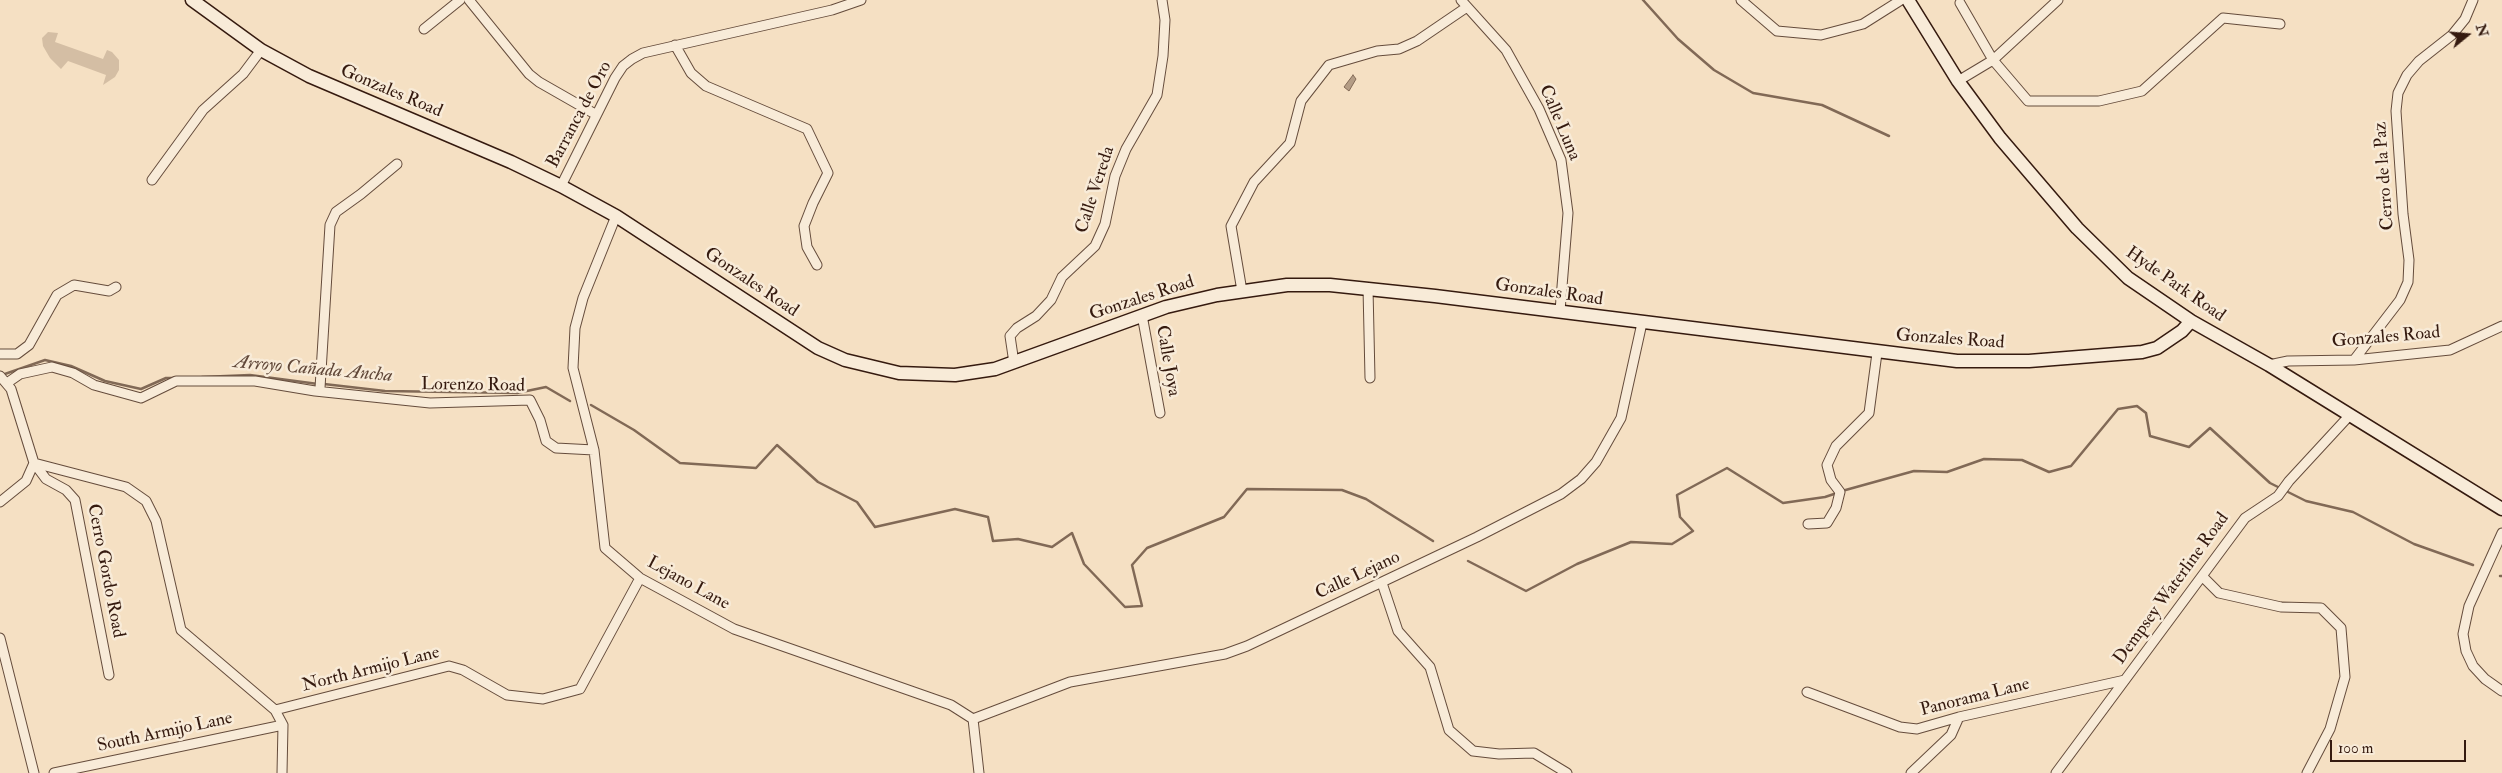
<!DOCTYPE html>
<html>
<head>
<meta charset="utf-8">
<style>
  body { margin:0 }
  #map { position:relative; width:2502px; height:773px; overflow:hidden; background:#f5e0c3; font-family:"IM FELL Double Pica",serif }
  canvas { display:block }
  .north { position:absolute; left:2442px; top:10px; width:50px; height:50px; -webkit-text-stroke:4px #f8ebd8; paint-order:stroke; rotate:73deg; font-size:14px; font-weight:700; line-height:20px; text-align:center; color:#351a0f }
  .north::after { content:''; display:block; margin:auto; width:18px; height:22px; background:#351a0f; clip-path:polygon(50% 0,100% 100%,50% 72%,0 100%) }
  .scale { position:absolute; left:2330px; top:740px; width:136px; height:22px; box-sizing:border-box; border:2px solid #351a0f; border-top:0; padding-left:6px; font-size:15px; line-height:18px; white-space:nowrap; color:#351a0f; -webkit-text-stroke:4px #f8ebd8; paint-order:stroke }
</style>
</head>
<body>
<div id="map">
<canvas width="2502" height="773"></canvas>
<div class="north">N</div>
<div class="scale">100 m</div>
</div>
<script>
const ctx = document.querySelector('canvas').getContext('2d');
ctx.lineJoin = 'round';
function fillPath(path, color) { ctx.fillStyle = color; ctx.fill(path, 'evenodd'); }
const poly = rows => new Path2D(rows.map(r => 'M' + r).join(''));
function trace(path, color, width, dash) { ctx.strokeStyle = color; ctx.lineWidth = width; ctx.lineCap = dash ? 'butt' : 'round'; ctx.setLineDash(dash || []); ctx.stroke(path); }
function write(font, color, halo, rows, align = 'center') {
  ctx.font = font + ' "IM FELL Double Pica",serif'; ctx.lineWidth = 5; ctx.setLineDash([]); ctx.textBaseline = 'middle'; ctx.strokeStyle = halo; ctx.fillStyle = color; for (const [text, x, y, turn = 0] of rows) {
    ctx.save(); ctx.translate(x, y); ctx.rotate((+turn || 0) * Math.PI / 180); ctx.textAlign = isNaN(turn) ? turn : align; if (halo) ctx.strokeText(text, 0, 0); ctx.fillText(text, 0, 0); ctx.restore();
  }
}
fillPath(poly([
  [48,32,58,33,55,42,103,59,107,50,112,52,119,60,119,70,115,77,103,85,106,75,68,61,61,69,50,58,43,46,42,38]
]), '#d4bea4');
const water = poly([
  [1353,75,1356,79,1349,91,1344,87,1353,75]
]);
fillPath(water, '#b49d86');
trace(water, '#816956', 1);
trace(poly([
  [1643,0,1678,39,1714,70,1753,93,1822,105,1889,136],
  [2,375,45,360,71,366,105,381,141,389,166,378,174,378],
  [202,377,250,375,318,384],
  [324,384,385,391,517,393,546,387,570,401],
  [591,405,634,430,680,463,756,468,777,445,818,482,857,502,875,527,955,509,988,517,993,541,1018,539,1052,547,1072,533,1084,564,1125,607,1142,606,1132,565,1147,548,1224,517,1247,489,1342,490,1366,499,1433,541],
  [1842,491,1914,471,1947,472,1984,459,2022,460,2049,472,2071,466,2118,409,2137,406,2146,413,2150,436,2189,447,2210,428,2270,483,2306,501,2353,512,2414,544,2473,565],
  [1468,561,1526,591,1577,564,1631,542,1672,544,1693,531,1680,517,1677,495,1727,468,1783,503,1825,497,1837,493],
  [2500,576,2502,576]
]), '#816956', 2.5);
const street = poly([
  [469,0,529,74,539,82,595,114],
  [1461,0,1506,50,1539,109,1561,160,1568,213,1560,311],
  [1741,0,1777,31,1821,35,1863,24,1901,0],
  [1960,3,1993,60,2028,101,2099,101,2142,91,2223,18,2280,24],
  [424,29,460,0],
  [675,45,691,73,706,86,807,129,828,173,813,203,804,226,807,247,817,265],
  [1958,81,1993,60,2058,0],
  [152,180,203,110,243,74,261,50],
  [561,186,615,78,623,66,632,59,643,53,832,10,861,0],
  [616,216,583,298,575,328,573,368,594,450,605,548,640,578,734,629,951,705,973,719,979,773],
  [1368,288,1370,378],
  [1242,291,1231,226,1254,182,1290,143,1301,101,1329,65,1377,51,1399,49,1417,41,1467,7],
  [1142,315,1160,413],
  [0,354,17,354,29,345,57,295,74,285,109,291,116,287],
  [2354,360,2400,300,2408,282,2409,260,2403,214,2396,111,2398,93,2407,75,2419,61,2452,35,2465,19,2473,0],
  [1014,363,1010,336,1017,328,1036,316,1051,300,1062,277,1095,246,1105,224,1115,176,1126,149,1157,95,1163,56,1165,20,1162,0],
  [2269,365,2288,361,2354,360,2450,350,2502,326],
  [0,376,11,389,34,463,126,487,146,501,156,521,181,630,275,710,283,725,282,773],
  [7,383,20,374,52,367,73,373,94,385,141,398,176,381,255,381,315,391,430,403,530,400,540,420,546,441,556,448,594,450],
  [320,388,330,225,336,212,361,194,397,164],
  [34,463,46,479,66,490,75,500,109,675],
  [0,502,26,481,34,463],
  [1808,524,1827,523,1836,508,1840,492,1831,480,1827,465,1836,446,1869,413,1877,353],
  [2502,533,2469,606,2463,634,2466,651,2473,666,2485,679,2502,691],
  [2202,576,2219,593,2281,607,2321,608,2341,628,2345,677,2330,729,2307,773],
  [1382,583,1398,631,1430,667,1449,730,1473,751,1499,754,1534,753,1567,773],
  [0,638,34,773],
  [1807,692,1900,727,1917,729,1959,717,2125,680],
  [275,710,449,666,463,670,507,695,543,699,580,689,640,578],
  [973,719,1070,682,1225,654,1247,646,1477,537,1561,494,1581,479,1596,462,1621,418,1642,323],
  [54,773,283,725],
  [1911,773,1951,735,1959,717],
  [2056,773,2245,518,2278,496,2289,481,2349,416]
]);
const secondary = poly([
  [192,0,261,50,309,76,511,162,561,186,616,216,818,348,845,360,899,373,955,375,995,369,1166,307,1217,295,1287,285,1330,285,1435,296,1957,361,2029,361,2142,352,2157,348,2182,331,2191,321],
  [1908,0,1958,81,2000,138,2077,228,2128,278,2191,321,2269,365,2502,509]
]);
trace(street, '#654c3c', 11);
trace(secondary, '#351a0f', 15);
trace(street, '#f8ebd8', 9);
trace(secondary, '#f8ebd8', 12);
write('18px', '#351a0f', '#f8ebd8', [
  ["Gonzales Road",391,92,23],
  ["Barranca de Oro",580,115,-62],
  ["Calle Luna",1559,123,67],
  ["Cerro de la Paz",2385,176,-94],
  ["Calle Vereda",1096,190,-72],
  ["Gonzales Road",751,283,34],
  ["Hyde Park Road",2175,285,35],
  ["Gonzales Road",1549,293,8],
  ["Gonzales Road",1142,299,-18],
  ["Gonzales Road",2386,338,-5],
  ["Gonzales Road",1950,340,4],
  ["Calle Joya",1167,361,80],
  ["Lorenzo Road",473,386,1],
  ["Cerro Gordo Road",105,571,79],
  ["Calle Lejano",1358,576,-25],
  ["Lejano Lane",688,584,29],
  ["Dempsey Waterline Road",2172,589,-54],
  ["North Armijo Lane",371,670,-14],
  ["Panorama Lane",1975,698,-14],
  ["South Armijo Lane",165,733,-12]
]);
write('italic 19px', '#614839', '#f8ebd8', [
  ["Arroyo Cañada Ancha",313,370,5]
]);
</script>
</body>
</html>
